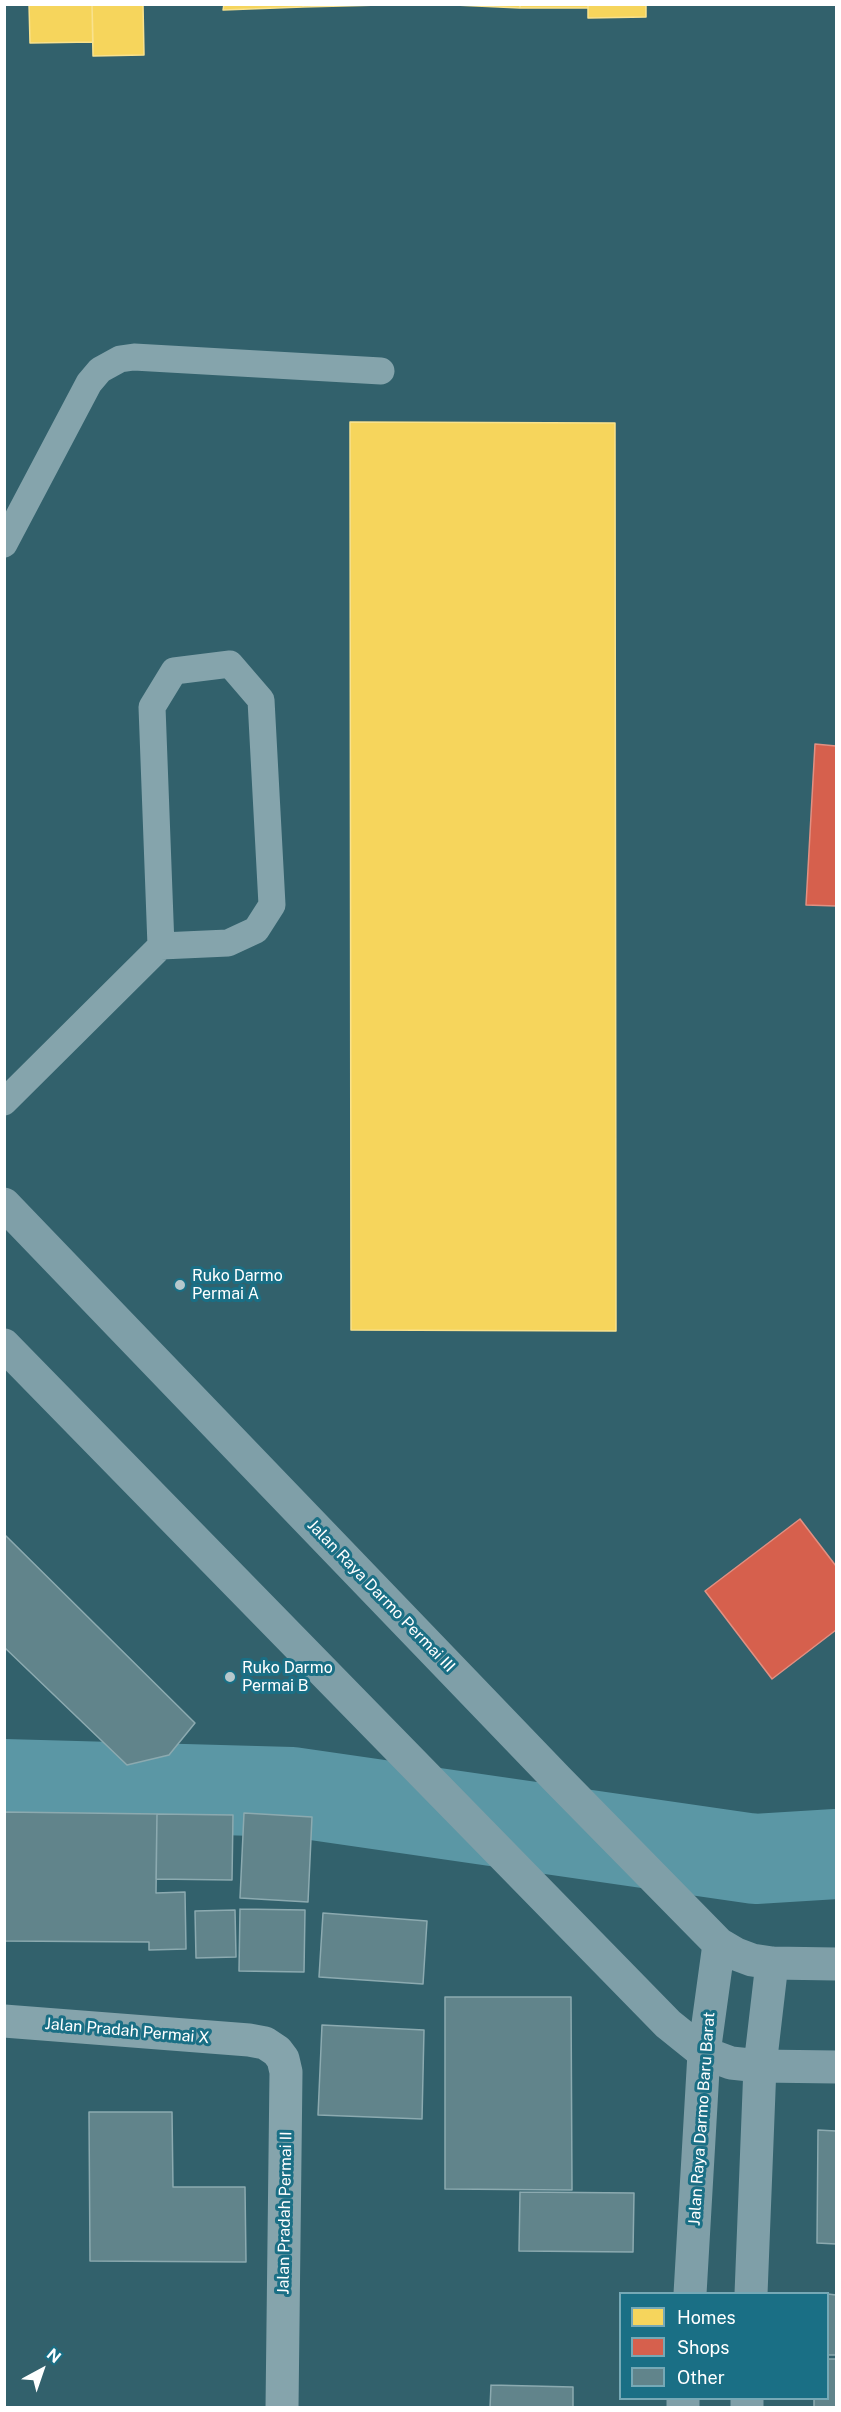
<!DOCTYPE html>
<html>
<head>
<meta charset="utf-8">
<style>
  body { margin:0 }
  #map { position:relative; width:841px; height:2412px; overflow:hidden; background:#32616c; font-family:"Public Sans",sans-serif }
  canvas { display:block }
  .frame { position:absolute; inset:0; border:6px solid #fff; pointer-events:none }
  .legend { position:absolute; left:619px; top:2292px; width:210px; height:108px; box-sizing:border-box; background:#1a6f85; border:2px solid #76a9b6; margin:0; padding:8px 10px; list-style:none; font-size:18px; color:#fff }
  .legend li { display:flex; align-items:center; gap:12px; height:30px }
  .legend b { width:30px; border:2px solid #76a9b6 }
  .north { position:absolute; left:12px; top:2340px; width:60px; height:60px; -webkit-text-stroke:4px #1a6f85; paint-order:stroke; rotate:40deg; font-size:16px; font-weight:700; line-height:24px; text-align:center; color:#fff }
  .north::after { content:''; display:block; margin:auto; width:21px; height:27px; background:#fff; clip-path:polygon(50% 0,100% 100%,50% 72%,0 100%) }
</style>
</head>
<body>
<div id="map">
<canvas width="841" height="2412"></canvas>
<div class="frame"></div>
<ul class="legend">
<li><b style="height:16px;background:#f6d55c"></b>Homes</li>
<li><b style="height:16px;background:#d6604d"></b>Shops</li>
<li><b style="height:16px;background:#61848b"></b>Other</li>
</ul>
<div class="north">N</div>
</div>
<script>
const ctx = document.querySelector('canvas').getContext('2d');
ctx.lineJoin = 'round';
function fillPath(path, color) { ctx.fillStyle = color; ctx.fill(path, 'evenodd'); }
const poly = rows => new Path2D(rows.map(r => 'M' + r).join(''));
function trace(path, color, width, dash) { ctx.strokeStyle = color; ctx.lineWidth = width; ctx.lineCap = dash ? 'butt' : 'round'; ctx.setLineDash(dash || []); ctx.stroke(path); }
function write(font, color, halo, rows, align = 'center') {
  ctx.font = font + ' "Public Sans",sans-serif'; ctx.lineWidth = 6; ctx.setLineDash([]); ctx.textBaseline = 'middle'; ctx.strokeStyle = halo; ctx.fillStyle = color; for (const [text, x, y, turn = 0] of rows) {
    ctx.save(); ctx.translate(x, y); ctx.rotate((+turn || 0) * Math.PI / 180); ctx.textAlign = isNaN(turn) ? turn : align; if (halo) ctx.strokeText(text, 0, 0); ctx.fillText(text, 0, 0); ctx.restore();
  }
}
const homes = poly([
  [29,4,92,4,93,42,30,43,29,4],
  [92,4,143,4,144,55,93,56,92,4],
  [224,4,303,4,303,7,223,10,224,4],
  [303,4,381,4,381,5,303,7,303,4],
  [455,4,520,4,520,8,455,5,455,4],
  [520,4,588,4,588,8,520,8,520,4],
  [588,4,646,4,646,17,588,18,588,4],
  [350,422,615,423,616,1331,351,1330,350,422]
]);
fillPath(homes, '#f6d55c');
trace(homes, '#f9e28d', 1.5);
const shops = poly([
  [815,744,836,746,836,906,806,905,815,744],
  [800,1519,836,1566,836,1630,772,1679,705,1591,800,1519]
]);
fillPath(shops, '#d6604d');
trace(shops, '#e29082', 1.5);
trace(poly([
  [4,1784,292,1792,755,1859,836,1854]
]), '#5b97a5', 90);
const building = poly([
  [4,1534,195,1723,169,1755,127,1765,4,1647,4,1534],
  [4,1812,157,1814,156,1893,185,1892,186,1949,149,1950,149,1942,4,1941,4,1812],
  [244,1813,312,1817,308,1902,240,1898,244,1813],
  [157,1814,233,1815,232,1880,156,1879,157,1814],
  [240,1909,305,1910,304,1972,239,1971,240,1909],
  [235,1910,236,1957,196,1958,195,1911,235,1910],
  [323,1913,427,1921,423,1984,319,1977,323,1913],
  [445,1997,571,1997,572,2190,445,2189,445,1997],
  [322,2025,424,2030,422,2119,318,2115,322,2025],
  [89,2112,172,2112,173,2187,245,2187,246,2262,90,2261,89,2112],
  [818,2130,836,2131,836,2244,817,2243,818,2130],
  [520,2192,634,2193,633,2252,519,2251,520,2192],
  [828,2294,836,2295,836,2355,828,2355,828,2294],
  [828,2359,836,2359,836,2408,814,2408,814,2398,828,2398,828,2359],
  [491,2385,573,2387,573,2408,490,2408,491,2385]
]);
fillPath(building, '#61848b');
trace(building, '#8caab0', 1.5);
trace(poly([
  [4,544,89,383,100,370,120,359,134,357,381,371],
  [4,1102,161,946,228,943,256,930,272,905,261,700,230,664,174,671,152,707,161,946]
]), '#85a4ac', 27);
trace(poly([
  [4,2021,249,2040,265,2043,277,2051,283,2059,286,2072,282,2408]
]), '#85a4ac', 33);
trace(poly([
  [4,1204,557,1779,719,1944,736,1954,752,1960,772,1963,836,1964],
  [4,1345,668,2024,704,2053,731,2063,760,2066,836,2067],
  [690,2294,704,2053,719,1944],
  [751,2294,760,2066,772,1963],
  [683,2408,683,2398],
  [747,2408,747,2398]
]), '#7f9fa8', 33);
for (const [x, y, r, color] of [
  [180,1285,6,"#b7c8cc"],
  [230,1677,6,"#b7c8cc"]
]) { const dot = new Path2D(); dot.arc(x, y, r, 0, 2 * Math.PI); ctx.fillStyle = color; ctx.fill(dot); trace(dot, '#1a6f85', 2); }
write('16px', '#fff', '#1a6f85', [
  ["Ruko Darmo",192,1276],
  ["Permai A",192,1294],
  ["Ruko Darmo",242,1668],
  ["Permai B",242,1686]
], 'left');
write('16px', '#fff', '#1a6f85', [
  ["Jalan Raya Darmo Permai III",381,1596,46],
  ["Jalan Pradah Permai X",127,2031,5],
  ["Jalan Raya Darmo Baru Barat",702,2119,-86],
  ["Jalan Pradah Permai II",285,2213,-89]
]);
</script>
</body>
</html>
